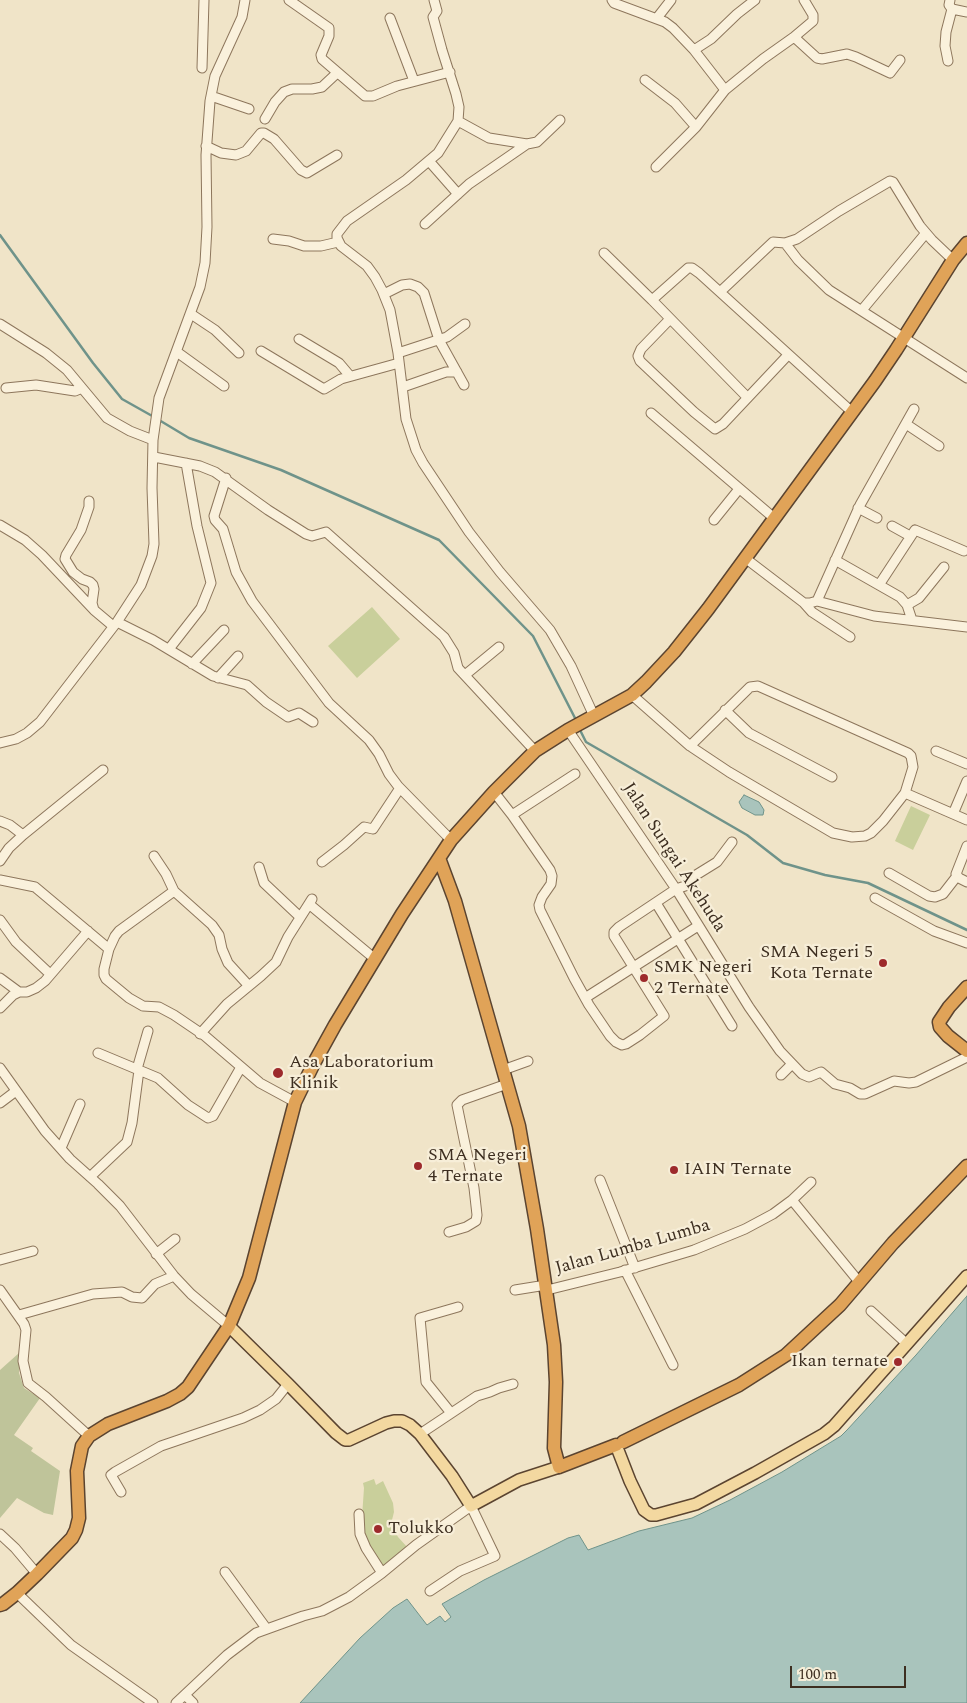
<!DOCTYPE html>
<html>
<head>
<meta charset="utf-8">
<style>
  body { margin:0 }
  #map { position:relative; width:967px; height:1703px; overflow:hidden; background:#f0e4c8; font-family:Spectral,serif }
  canvas { display:block }
  .scale { position:absolute; left:790px; top:1666px; width:116px; height:22px; box-sizing:border-box; border:2px solid #3d2e20; border-top:0; padding-left:6px; font-size:15px; line-height:18px; white-space:nowrap; color:#3d2e20; -webkit-text-stroke:4px #f7eed8; paint-order:stroke }
</style>
</head>
<body>
<div id="map">
<canvas width="967" height="1703"></canvas>
<div class="scale">100 m</div>
</div>
<script>
const ctx = document.querySelector('canvas').getContext('2d');
ctx.lineJoin = 'round';
function fillPath(path, color) { ctx.fillStyle = color; ctx.fill(path, 'evenodd'); }
const poly = rows => new Path2D(rows.map(r => 'M' + r).join(''));
function trace(path, color, width, dash) { ctx.strokeStyle = color; ctx.lineWidth = width; ctx.lineCap = dash ? 'butt' : 'round'; ctx.setLineDash(dash || []); ctx.stroke(path); }
function write(font, color, halo, rows, align = 'center') {
  ctx.font = font + ' Spectral,serif'; ctx.lineWidth = 4.5; ctx.setLineDash([]); ctx.textBaseline = 'middle'; ctx.strokeStyle = halo; ctx.fillStyle = color; for (const [text, x, y, turn = 0] of rows) {
    ctx.save(); ctx.translate(x, y); ctx.rotate((+turn || 0) * Math.PI / 180); ctx.textAlign = isNaN(turn) ? turn : align; if (halo) ctx.strokeText(text, 0, 0); ctx.fillText(text, 0, 0); ctx.restore();
  }
}
fillPath(poly([
  [372,607,400,639,357,678,328,646],
  [911,806,930,815,913,850,895,841],
  [374,1479,376,1485,383,1481,393,1503,394,1512,391,1524,398,1537,408,1548,383,1570,363,1533,362,1517,364,1488,363,1483]
]), '#c9cf9b');
fillPath(poly([
  [19,1353,19,1373,24,1388,40,1398,14,1435,33,1448,31,1451,60,1471,53,1515,44,1513,17,1498,0,1518,0,1370]
]), '#bfc49a');
const water = poly([
  [744,795,759,802,764,810,763,815,755,815,742,808,739,802,744,795],
  [967,1296,967,1703,300,1703,360,1638,393,1608,407,1599,427,1625,440,1616,445,1622,451,1617,442,1604,484,1580,568,1538,579,1535,588,1550,639,1531,692,1518,730,1500,782,1472,841,1436,847,1430,916,1355,967,1296]
]);
fillPath(water, '#a9c4bc');
trace(water, '#6f938a', 1);
trace(poly([
  [0,235,93,363,122,399,154,417],
  [159,420,189,438,281,470,439,540,533,636,576,720],
  [579,728,586,742,747,835,783,863,825,875,868,883,967,930]
]), '#6f938a', 2.5);
const minor = poly([
  [289,0,329,28,329,36,321,55,322,59,365,96,373,96,397,86,450,72],
  [434,0,437,11,433,17,442,50,456,94,459,107,458,121,438,153,406,180,347,221,337,234,337,238,341,246,367,266,375,277,382,290,390,310,398,353,406,419,416,450,423,463,469,532,500,572,550,630,571,666,594,716],
  [612,0,614,3,665,22,673,28,694,50,711,39,737,14,755,0],
  [950,0,949,5,952,9,967,12],
  [390,18,414,81],
  [657,18,671,0],
  [794,37,813,21,813,15,804,0],
  [694,50,725,90,763,59,794,37,817,58,822,59,847,54,856,57,890,73,900,60],
  [948,61,945,46,946,32,952,9],
  [202,68,204,0],
  [645,80,675,103,696,127,725,90],
  [211,96,249,109],
  [265,119,275,102,284,92,292,89,312,89,322,87,337,73],
  [458,121,489,138,527,144,537,142,560,120],
  [206,146,221,153,236,155,246,151,261,133,264,133,274,139,301,170,307,173,337,155],
  [429,161,458,194],
  [656,167,696,127],
  [425,224,469,184,527,144],
  [273,239,289,241,304,246,321,246,338,242],
  [785,243,798,260,829,290,967,378],
  [604,253,652,300],
  [720,292,773,242,785,243,797,239,839,211,890,181,893,182,920,226,932,240,953,260],
  [384,294,402,285,410,284,418,287,424,293,439,340,464,385],
  [862,310,926,233],
  [191,314,215,330,239,353],
  [670,319,641,349,638,356,640,361,694,412,715,429,723,424,788,355],
  [0,324,46,353,67,370,107,418,130,431,153,440],
  [299,339,339,363,350,376],
  [261,351,324,389,341,379,399,363],
  [177,352,224,386],
  [398,353,447,337,465,324],
  [403,387,446,372,457,372],
  [6,388,36,385,75,391,82,388],
  [747,397,652,300,688,268,692,268,699,273,852,412],
  [651,413,774,518],
  [906,424,939,446],
  [154,457,200,466,215,472,268,510,306,534,312,536,326,532,444,637,454,653,458,668,535,751],
  [226,478,214,516,215,520,223,529,236,572,252,601,329,703,369,740,379,754,389,774,398,786,451,840],
  [89,501,89,507,81,530,66,555,65,559,73,572,82,579,90,582,93,585,94,589,92,603,94,610],
  [858,508,877,518],
  [714,520,739,489],
  [0,525,25,540,42,555,94,610,113,626],
  [892,526,910,536],
  [745,558,804,603,810,603,817,601,874,616,967,627],
  [835,560,900,597,907,605,912,620],
  [879,585,915,530,964,551],
  [817,601,860,505,914,409],
  [804,603,812,612,850,637],
  [907,605,919,598,944,567],
  [117,622,153,640,213,676,247,685,266,702,288,717,299,713,313,722],
  [169,649,201,608,211,583,197,526,186,463],
  [192,664,224,630],
  [465,675,499,647],
  [218,678,238,656],
  [632,695,690,746,729,772,833,833,852,837,865,836,871,833,883,821,905,793,967,820],
  [725,710,749,733,832,777],
  [568,730,676,889,749,1007,780,1051,802,1074,809,1077,821,1072,835,1084,850,1088,860,1094,865,1094,894,1081,909,1083,916,1082,967,1057],
  [0,743,16,739,27,733,40,722,117,622,141,585,152,556,154,544,152,488,153,440,159,398,200,287,205,263,207,227,206,155,210,101,215,76,242,17,245,0],
  [690,746,750,687,758,686,908,753,911,756,913,767,905,793],
  [936,751,967,764],
  [494,792,512,815,550,870,552,876,551,884,542,897,539,905,540,910,574,978,589,1005,610,1036,616,1042,622,1045,626,1044,640,1035,664,1016,614,936,614,932,619,927,676,889,685,886,696,875,717,862,732,842],
  [953,814,967,781],
  [512,815,575,774],
  [0,821,10,825,23,835],
  [967,846,956,874,959,878,967,882],
  [154,856,166,874,174,891],
  [0,861,9,848,23,835,103,770],
  [322,862,344,845,364,827,373,829,400,788],
  [259,867,264,883,300,917],
  [889,873,929,896,935,897,943,894,957,876],
  [0,880,35,887,109,949],
  [875,898,934,931,967,943],
  [656,903,732,1026],
  [309,904,375,959],
  [0,920,16,942,50,974],
  [0,978,19,992],
  [249,986,228,963,222,949,219,935,212,925,174,891,119,931,115,936,109,949,104,969,104,975,106,979,129,998,143,1006,159,1007,174,1015,205,1036,260,1083,295,1102],
  [585,998,698,926],
  [0,1008,13,995,19,992,27,992,36,988,45,981,88,931],
  [200,1034,227,1004,261,976,276,962,288,937,312,899],
  [98,1053,158,1078,188,1105,208,1118,213,1116,241,1067],
  [0,1068,45,1131,70,1159,98,1184,120,1206,174,1276,191,1294,229,1326],
  [137,1069,148,1031],
  [503,1070,528,1061],
  [781,1075,792,1064],
  [0,1103,16,1091],
  [61,1148,80,1104],
  [90,1177,127,1142,132,1123,139,1070],
  [600,1180,635,1268],
  [792,1200,811,1182],
  [449,1232,466,1227,476,1221,477,1215,474,1188,457,1105,462,1100,507,1084],
  [156,1254,175,1239],
  [0,1260,33,1251],
  [625,1270,673,1365],
  [0,1290,24,1324,26,1330,23,1361,28,1383,46,1397,89,1436],
  [515,1290,546,1285],
  [547,1290,620,1272,694,1250,745,1229,773,1214,792,1200,860,1283],
  [871,1311,907,1344],
  [19,1315,93,1294,122,1292,132,1297,142,1298,155,1284,174,1276],
  [451,1413,426,1382,420,1318,458,1307],
  [420,1434,477,1396,490,1392,499,1388,513,1384],
  [121,1492,111,1475,115,1472,161,1446,243,1418,260,1410,276,1399,288,1384],
  [359,1514,360,1534,366,1548,382,1573],
  [0,1534,15,1548,37,1574],
  [225,1572,266,1628],
  [17,1593,71,1645,153,1703],
  [185,1695,193,1703],
  [176,1703,227,1655,256,1633,303,1616,322,1611,349,1597,382,1573,416,1545,471,1506,495,1556,460,1571,430,1591]
]);
const major = poly([
  [229,1326,288,1384,336,1433,345,1440,349,1440,386,1423,394,1421,402,1421,410,1425,420,1434,452,1476,471,1506,519,1480,559,1467],
  [616,1445,630,1481,644,1510,651,1515,656,1515,696,1504,755,1473,824,1434,834,1426,967,1276]
]);
const highway = poly([
  [439,858,455,901,519,1126,537,1229,554,1345,556,1382,554,1448,559,1467,616,1445],
  [967,987,949,1007,939,1022,940,1027,948,1036,967,1051],
  [623,1442,739,1385,786,1355,840,1305,893,1243,967,1166],
  [0,1605,3,1604,17,1593,37,1574,72,1538,76,1530,79,1518,77,1471,82,1446,89,1436,108,1424,167,1401,180,1394,188,1387,229,1326,249,1278,295,1102,314,1063,335,1025,402,914,451,840,494,792,535,751,568,730,632,695,646,682,674,652,708,609,875,381,896,350,953,260,967,243]
]);
trace(minor, '#8d765c', 11);
trace(major, '#5b4430', 14);
trace(highway, '#5b4430', 15);
trace(minor, '#faf1dc', 9);
trace(major, '#f3d8a0', 11);
trace(highway, '#e0a358', 12);
for (const [x, y, r, color] of [
  [883,963,5,"#9d2a2c"],
  [644,978,5,"#9d2a2c"],
  [278,1073,6,"#9d2a2c"],
  [418,1166,5,"#9d2a2c"],
  [674,1170,5,"#9d2a2c"],
  [898,1362,5,"#9d2a2c"],
  [378,1529,5,"#9d2a2c"]
]) { const dot = new Path2D(); dot.arc(x, y, r, 0, 2 * Math.PI); ctx.fillStyle = color; ctx.fill(dot); trace(dot, '#f7eed8', 2); }
write('18px', '#3d2e20', '#f7eed8', [
  ["Jalan Sungai Akehuda",673,858,57],
  ["Jalan Lumba Lumba",633,1248,-16]
]);
write('18px', '#3d2e20', '#f7eed8', [
  ["SMA Negeri 5",873,953,"right"],
  ["Kota Ternate",873,974,"right"],
  ["SMK Negeri",654,968],
  ["2 Ternate",654,989],
  ["Asa Laboratorium",289,1063],
  ["Klinik",289,1084],
  ["SMA Negeri",428,1156],
  ["4 Ternate",428,1177],
  ["IAIN Ternate",684,1170],
  ["Ikan ternate",888,1362,"right"],
  ["Tolukko",388,1529]
], 'left');
</script>
</body>
</html>
